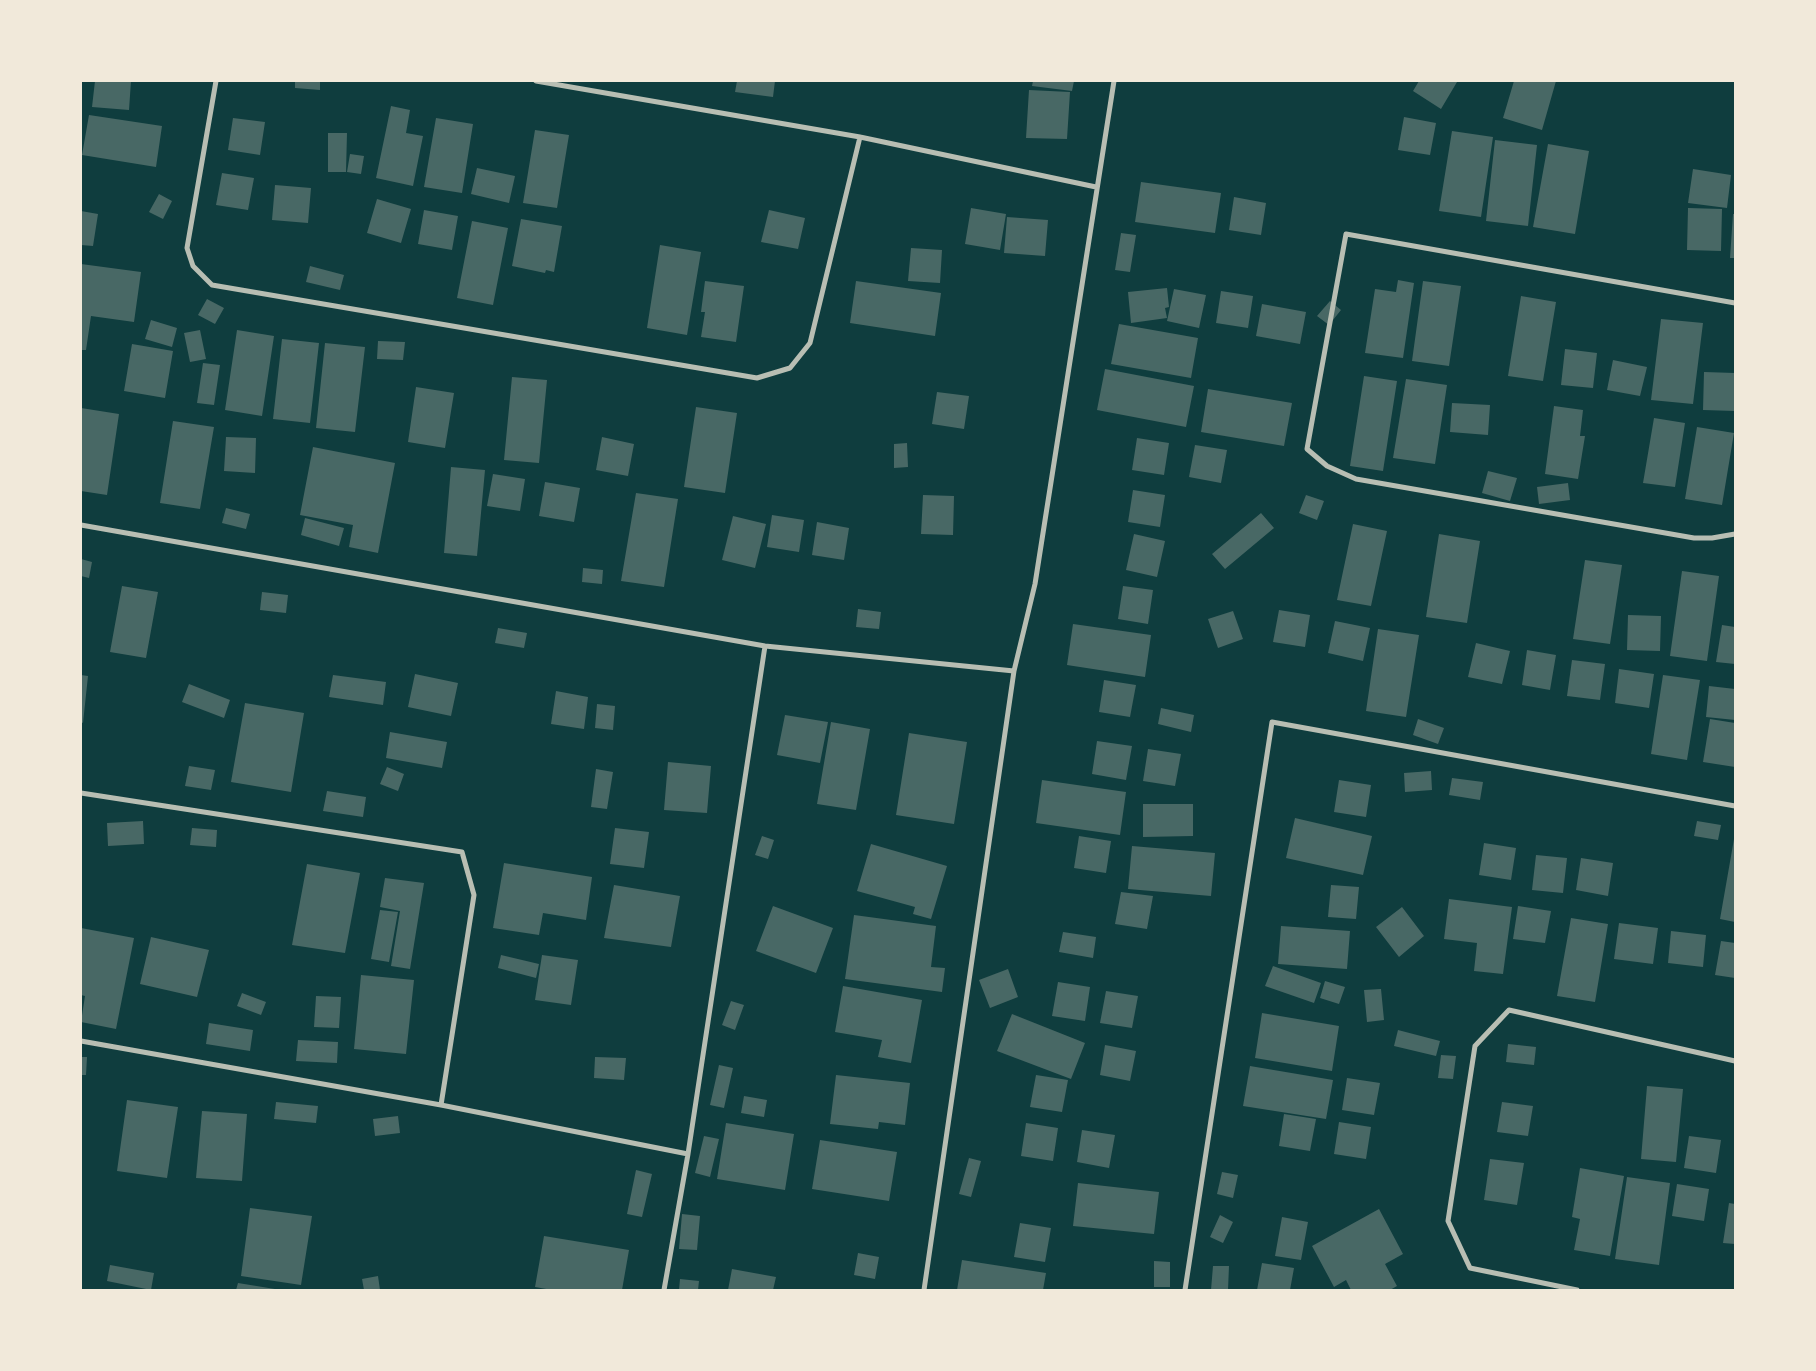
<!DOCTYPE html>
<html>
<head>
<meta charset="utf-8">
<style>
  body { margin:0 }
  #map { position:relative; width:1816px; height:1371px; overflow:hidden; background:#0f3d3e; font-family:"Playfair Display",serif }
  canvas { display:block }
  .frame { position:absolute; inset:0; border:82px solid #f1e9da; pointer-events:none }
</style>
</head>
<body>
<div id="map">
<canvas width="1816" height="1371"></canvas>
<div class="frame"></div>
</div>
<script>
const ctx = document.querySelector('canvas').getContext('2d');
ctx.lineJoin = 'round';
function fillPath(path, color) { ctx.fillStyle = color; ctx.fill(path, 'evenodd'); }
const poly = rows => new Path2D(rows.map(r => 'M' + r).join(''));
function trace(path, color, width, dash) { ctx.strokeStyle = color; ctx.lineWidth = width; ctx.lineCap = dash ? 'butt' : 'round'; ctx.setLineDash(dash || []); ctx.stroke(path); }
fillPath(poly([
  [95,81,131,81,129,110,92,107],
  [295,81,320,81,320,90,295,88],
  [737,81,775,81,773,97,735,92],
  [1033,81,1074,81,1072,91,1032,86],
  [1419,81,1456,81,1457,82,1441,109,1413,91],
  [1514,81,1556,81,1542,130,1503,118],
  [1029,90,1070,92,1067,139,1026,138],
  [391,106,410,110,406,133,423,136,413,186,376,178],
  [89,115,162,126,156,167,82,155],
  [1404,117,1436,123,1430,155,1398,150],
  [233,118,265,122,260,155,228,150],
  [436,118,473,124,462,193,424,187],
  [535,130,569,135,557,208,523,203],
  [1452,131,1493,137,1481,217,1439,211],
  [328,133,347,133,346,172,328,172],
  [1495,140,1537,145,1528,226,1486,221],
  [1548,144,1589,151,1575,234,1533,227],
  [350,154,364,156,361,174,347,172],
  [477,168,515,176,509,203,471,194],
  [1693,169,1731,175,1727,208,1688,203],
  [222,173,254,178,248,210,216,205],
  [1141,182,1221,193,1215,233,1135,222],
  [275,185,311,188,308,223,272,220],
  [159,194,172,201,163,219,149,212],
  [1234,197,1266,203,1261,235,1229,230],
  [377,199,411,209,401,243,367,233],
  [971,208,1006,214,1000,250,965,244],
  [1688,208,1722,209,1721,251,1687,250],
  [424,210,458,216,452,250,418,244],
  [769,210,805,218,798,249,761,242],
  [81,211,98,214,93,246,81,245],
  [1733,214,1735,214,1735,258,1730,258],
  [1007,217,1048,220,1045,256,1004,253],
  [521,219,562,226,554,272,546,270,545,273,512,266],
  [472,221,508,228,493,305,457,298],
  [1121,233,1136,235,1130,272,1115,270],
  [660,245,701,252,687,335,647,328],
  [911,248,942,250,940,283,908,281],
  [81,264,141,272,134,322,91,316,86,350,81,350],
  [310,266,344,275,340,290,306,282],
  [1398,280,1414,283,1403,358,1365,353,1375,289,1396,292],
  [705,281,744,286,736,342,701,337,705,312,701,312],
  [856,281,941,293,935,336,850,323],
  [1423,281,1461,286,1449,366,1412,361],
  [1167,288,1169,307,1165,308,1167,318,1131,323,1128,292],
  [1174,289,1206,295,1199,328,1167,321],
  [1221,291,1253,296,1248,328,1216,323],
  [1521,296,1556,302,1543,381,1508,376],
  [207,299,224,308,215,324,198,315],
  [1330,301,1341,310,1329,325,1317,316],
  [1262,304,1306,312,1300,344,1256,336],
  [1661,319,1703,323,1693,404,1651,400],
  [151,320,177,328,172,347,145,339],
  [1119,324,1198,338,1191,378,1111,364],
  [200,330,206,359,190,362,184,333],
  [237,330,274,336,262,416,225,410],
  [282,339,319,343,310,423,273,419],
  [378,341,405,342,403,360,377,359],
  [325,343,365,347,355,432,316,428],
  [132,344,173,351,165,398,124,391],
  [1565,349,1597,353,1593,388,1561,385],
  [1613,360,1647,367,1640,396,1607,390],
  [203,363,220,365,214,405,197,403],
  [1105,369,1194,386,1186,427,1097,410],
  [1704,372,1735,373,1735,411,1703,410],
  [1364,376,1397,381,1383,471,1350,466],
  [512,377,547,380,539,463,504,460],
  [1406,379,1447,385,1435,464,1393,458],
  [416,387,454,393,445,448,408,442],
  [1208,389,1292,403,1284,446,1201,432],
  [937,392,969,396,964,429,932,424],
  [1452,403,1490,405,1488,435,1450,432],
  [1554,406,1583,410,1580,436,1585,436,1578,479,1545,474],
  [696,407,737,413,725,493,684,487],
  [81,408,119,414,107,495,81,491],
  [1654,418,1685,423,1675,487,1643,483],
  [173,421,214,427,200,509,160,503],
  [1697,427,1734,433,1722,505,1685,499],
  [226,437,256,438,255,473,224,471],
  [602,437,634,444,628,476,596,470],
  [1137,438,1169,443,1164,475,1132,470],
  [907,443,908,467,894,468,894,444],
  [1195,445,1227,450,1221,483,1189,477],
  [313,447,395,463,378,553,349,547,353,525,300,515],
  [451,467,485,470,477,556,444,553],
  [1488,471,1517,478,1510,501,1482,493],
  [493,474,525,479,520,511,487,506],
  [545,482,580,488,574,522,539,516],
  [1568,483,1570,500,1539,504,1537,487],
  [1133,490,1165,495,1160,527,1128,522],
  [636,493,678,499,664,587,621,581],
  [923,495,954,496,953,535,921,534],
  [1306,495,1324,501,1317,520,1299,513],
  [226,508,250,514,246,529,222,523],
  [1261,513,1274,528,1225,569,1212,554],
  [772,515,804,520,799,552,767,547],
  [733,516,766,524,755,568,722,560],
  [305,518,344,528,339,546,301,535],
  [817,522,849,528,844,560,812,555],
  [1353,524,1387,531,1371,606,1337,600],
  [1134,534,1165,541,1157,577,1126,570],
  [1439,534,1480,541,1467,623,1426,617],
  [81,559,92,562,89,578,81,576],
  [1585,560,1622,565,1610,644,1573,639],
  [583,568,603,570,602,584,582,582],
  [1682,571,1719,576,1707,661,1670,656],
  [122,586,158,592,146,658,110,652],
  [1123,586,1153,590,1148,624,1118,619],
  [262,592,288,595,286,613,260,610],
  [858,609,881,612,879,629,856,627],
  [1279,610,1310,615,1305,647,1273,642],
  [1233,611,1243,639,1218,648,1208,619],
  [1628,615,1661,616,1660,651,1627,650],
  [1335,621,1370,628,1363,661,1328,653],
  [1073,624,1151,635,1145,677,1067,665],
  [1722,625,1735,627,1735,664,1716,662],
  [498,628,527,633,524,648,495,643],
  [1378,629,1419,635,1406,717,1366,711],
  [1476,643,1510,651,1502,684,1468,677],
  [1527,650,1556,655,1550,690,1522,685],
  [1572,660,1605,664,1600,700,1567,696],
  [1619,669,1654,674,1649,708,1615,703],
  [415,674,458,683,451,716,408,707],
  [81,675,88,676,83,723,81,722],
  [333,675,386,682,383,705,329,697],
  [1663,675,1700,680,1687,760,1651,754],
  [1104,680,1136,685,1130,717,1099,712],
  [189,684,230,700,224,718,182,702],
  [1709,686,1735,689,1735,720,1706,717],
  [556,691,588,697,584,729,551,724],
  [245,703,304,713,291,792,231,782],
  [597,704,615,706,613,730,595,728],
  [1161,708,1194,715,1191,732,1158,724],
  [785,715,828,722,820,763,777,755],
  [1418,719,1444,728,1438,744,1413,735],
  [1710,719,1735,723,1735,767,1703,762],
  [831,722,870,729,856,810,817,804],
  [390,732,447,742,442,768,386,758],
  [909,733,967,742,954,824,896,815],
  [1097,741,1132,746,1126,780,1092,774],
  [1148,749,1181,754,1175,786,1143,781],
  [668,762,711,766,707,813,664,810],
  [189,766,215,770,211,790,185,786],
  [387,767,404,774,398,791,380,784],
  [596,769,613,772,607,809,591,807],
  [1431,771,1432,790,1405,792,1404,773],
  [1452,778,1483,782,1480,800,1449,795],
  [1042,780,1126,792,1120,835,1036,823],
  [1339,780,1371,785,1366,817,1334,812],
  [327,791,366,797,363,817,323,811],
  [1143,804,1193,804,1193,836,1143,837],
  [1295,818,1372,836,1363,875,1286,858],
  [143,821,144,844,108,846,107,823],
  [1697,821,1721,825,1718,840,1694,836],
  [192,828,217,830,216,847,190,845],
  [615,828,649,832,644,868,610,864],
  [762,836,774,840,768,859,755,855],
  [1079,836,1111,841,1106,873,1074,868],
  [1734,839,1735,839,1735,922,1720,919],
  [1484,843,1516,848,1511,880,1479,875],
  [871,844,947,866,931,919,913,914,915,907,857,891],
  [1132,846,1215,853,1211,896,1128,889],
  [1536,855,1567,858,1563,893,1532,890],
  [1581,858,1613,863,1608,896,1576,890],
  [504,863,592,877,586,920,543,913,539,935,493,928],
  [307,864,360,873,345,953,292,945],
  [385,878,424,883,410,969,391,966,400,911,380,907],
  [614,885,680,896,671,947,604,938],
  [1331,885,1359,887,1356,919,1328,917],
  [1121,892,1153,896,1147,929,1115,924],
  [1449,899,1512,907,1503,974,1474,971,1477,943,1444,939],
  [773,906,833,928,816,973,756,951],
  [1518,906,1551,911,1545,943,1513,939],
  [1402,907,1424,936,1399,957,1376,927],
  [380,910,398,912,389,962,371,959],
  [854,915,936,926,931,967,945,968,942,992,845,979],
  [1571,918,1608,924,1595,1002,1557,996],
  [1619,923,1658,928,1653,964,1614,959],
  [1281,926,1350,931,1347,969,1278,964],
  [81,928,134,938,116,1029,81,1022,85,996,81,995],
  [1671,931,1706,935,1703,967,1668,963],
  [1063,932,1096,937,1093,958,1059,952],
  [151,937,209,950,197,997,140,984],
  [1721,941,1735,943,1735,978,1715,975],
  [501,955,539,964,536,978,498,968],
  [542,955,578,960,571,1005,535,1000],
  [1273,966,1321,983,1314,1003,1265,986],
  [1008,969,1018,997,990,1008,979,980],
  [361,975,414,980,406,1054,354,1049],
  [1325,981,1345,987,1339,1004,1320,998],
  [1058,982,1090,987,1085,1021,1052,1016],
  [843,986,922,1000,911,1063,878,1057,882,1040,835,1032],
  [1381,989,1384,1020,1367,1022,1364,990],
  [1106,991,1138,996,1132,1028,1100,1023],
  [242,993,266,1002,261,1015,237,1006],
  [316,996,341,997,339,1028,314,1027],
  [731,1001,744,1005,735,1030,722,1025],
  [1262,1013,1339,1026,1332,1071,1255,1058],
  [1012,1014,1085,1043,1071,1079,997,1051],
  [209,1023,253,1030,250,1051,206,1044],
  [1398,1030,1440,1041,1436,1056,1394,1046],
  [298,1040,338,1042,337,1063,296,1061],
  [1508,1044,1536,1047,1534,1065,1506,1062],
  [1105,1045,1136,1051,1130,1081,1100,1075],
  [1441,1055,1456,1056,1453,1079,1438,1078],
  [81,1057,87,1057,86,1075,81,1075],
  [595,1057,626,1058,624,1080,594,1078],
  [719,1065,733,1068,724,1108,710,1105],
  [1250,1066,1333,1080,1326,1119,1243,1106],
  [836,1075,910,1083,905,1125,879,1122,878,1129,830,1124],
  [1036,1075,1068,1080,1062,1112,1030,1107],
  [1347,1078,1380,1083,1374,1115,1342,1110],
  [1647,1086,1683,1089,1676,1162,1641,1159],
  [744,1096,767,1100,764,1117,741,1113],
  [127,1100,178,1107,167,1178,117,1171],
  [276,1102,318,1106,316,1123,274,1119],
  [1502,1102,1533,1106,1528,1136,1497,1132],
  [202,1111,247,1114,242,1181,196,1178],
  [1284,1114,1316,1119,1310,1151,1279,1146],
  [398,1116,400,1133,375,1136,373,1119],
  [1339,1122,1371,1127,1366,1159,1334,1154],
  [726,1123,794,1134,785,1190,717,1179],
  [1026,1123,1058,1128,1053,1161,1021,1156],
  [1082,1130,1115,1135,1109,1168,1077,1162],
  [704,1136,719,1139,710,1177,695,1173],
  [1689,1136,1721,1140,1716,1173,1684,1168],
  [820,1140,897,1152,889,1201,812,1189],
  [969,1158,981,1161,971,1197,959,1194],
  [1490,1159,1524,1163,1517,1205,1484,1200],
  [1580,1168,1624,1176,1610,1256,1574,1250,1580,1219,1572,1217],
  [636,1170,652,1174,642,1217,627,1214],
  [1222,1172,1238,1175,1233,1198,1217,1194],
  [1627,1177,1670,1183,1659,1265,1615,1259],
  [1078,1183,1159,1192,1154,1234,1073,1226],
  [1677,1184,1709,1189,1704,1221,1672,1216],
  [1729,1203,1735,1204,1735,1244,1723,1243],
  [250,1208,312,1216,301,1285,241,1276],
  [1379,1209,1403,1254,1385,1264,1397,1286,1390,1290,1351,1290,1346,1280,1334,1287,1312,1246],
  [682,1214,700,1216,697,1250,679,1249],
  [1220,1215,1233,1222,1223,1243,1210,1237],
  [1282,1217,1308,1222,1301,1260,1275,1256],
  [1020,1223,1051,1228,1045,1262,1014,1257],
  [544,1236,629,1250,622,1290,552,1290,535,1287],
  [858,1253,879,1257,875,1279,854,1275],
  [962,1260,1046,1273,1043,1290,957,1290],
  [1154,1261,1170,1262,1170,1287,1154,1287],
  [1262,1263,1294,1268,1290,1290,1257,1290],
  [110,1265,154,1273,151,1290,107,1281],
  [1213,1266,1229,1266,1228,1290,1211,1290],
  [732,1269,776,1277,773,1290,728,1290],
  [378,1276,380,1290,364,1290,362,1279],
  [680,1279,699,1281,698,1290,679,1290],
  [238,1283,275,1289,275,1290,236,1290]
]), '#486865');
trace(poly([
  [216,81,187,248,193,266,212,285,757,378,790,368,810,343,860,137],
  [536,81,860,137,1096,187],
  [1735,303,1346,234,1307,449,1327,466,1356,479,1694,538,1712,538,1735,534],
  [81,525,765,646,1014,671],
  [81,793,462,852,474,895,441,1105],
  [81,1041,441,1105,688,1154],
  [664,1290,688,1154,765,646],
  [924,1290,1014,671,1035,584,1114,81],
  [1185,1290,1272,722,1735,806],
  [1577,1290,1470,1268,1448,1221,1475,1046,1509,1010,1735,1061]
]), '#b8beb3', 5);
</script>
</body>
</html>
